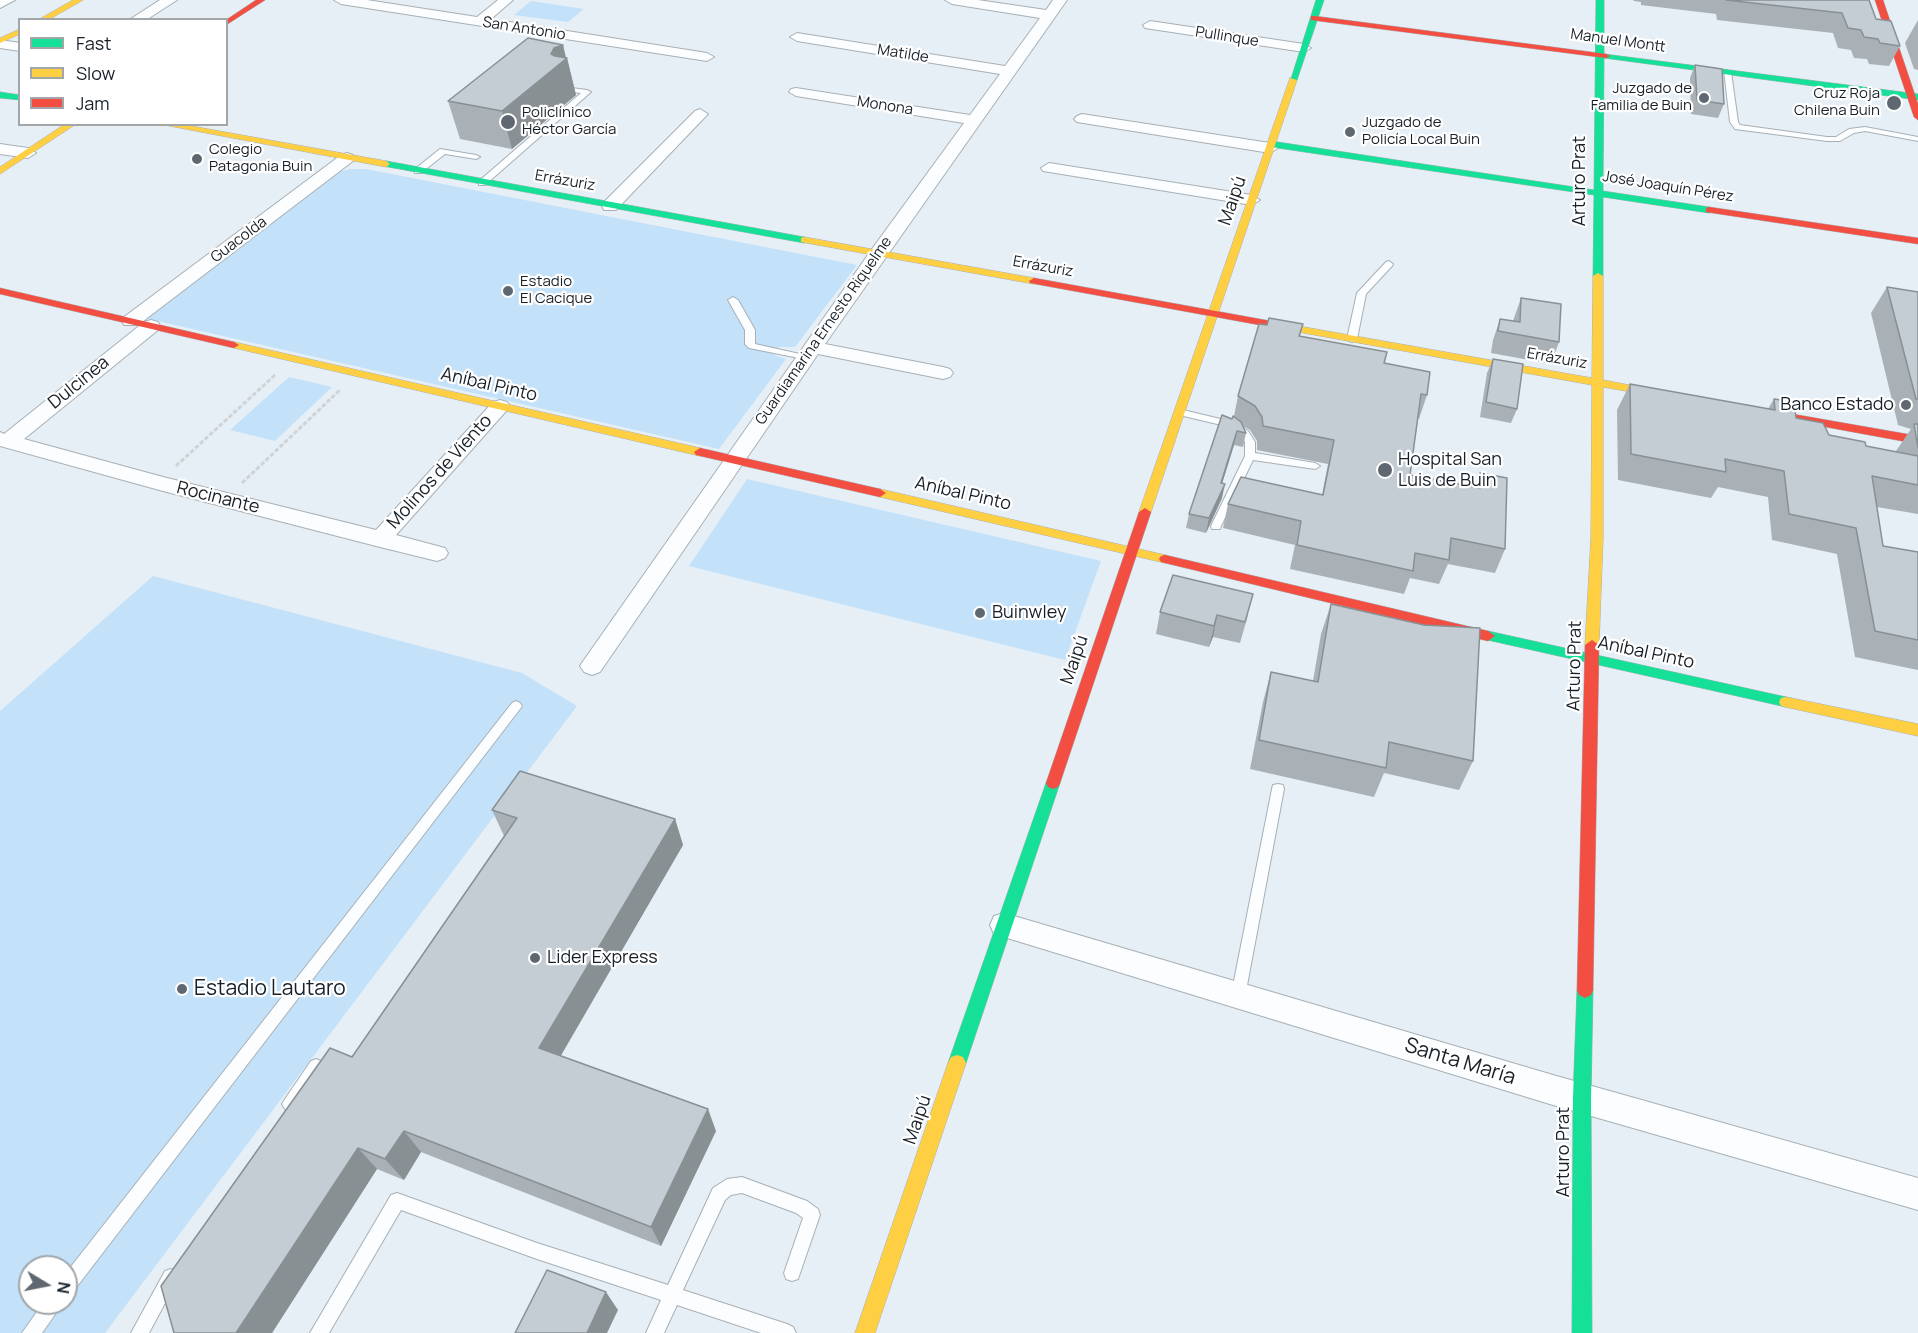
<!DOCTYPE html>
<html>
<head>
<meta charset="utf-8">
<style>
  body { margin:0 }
  #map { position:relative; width:1918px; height:1333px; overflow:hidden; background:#e6eff6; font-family:Manrope,sans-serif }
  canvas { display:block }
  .legend { position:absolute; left:18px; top:18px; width:210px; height:108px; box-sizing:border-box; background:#fff; border:2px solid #a2a6a9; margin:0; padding:8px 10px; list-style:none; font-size:18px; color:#172028 }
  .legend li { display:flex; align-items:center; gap:12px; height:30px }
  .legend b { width:30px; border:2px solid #a2a6a9 }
  .north { position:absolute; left:18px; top:1255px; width:60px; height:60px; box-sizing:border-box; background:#fff; border:2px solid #a2a6a9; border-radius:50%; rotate:100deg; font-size:16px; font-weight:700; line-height:24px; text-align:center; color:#172028 }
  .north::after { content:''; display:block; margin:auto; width:21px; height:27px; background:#5f6870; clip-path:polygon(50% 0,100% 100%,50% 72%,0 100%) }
</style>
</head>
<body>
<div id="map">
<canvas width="1918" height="1333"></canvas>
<ul class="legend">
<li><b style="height:8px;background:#16e098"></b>Fast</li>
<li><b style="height:8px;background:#ffcf43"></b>Slow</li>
<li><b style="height:8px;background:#f24e42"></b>Jam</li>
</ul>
<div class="north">N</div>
</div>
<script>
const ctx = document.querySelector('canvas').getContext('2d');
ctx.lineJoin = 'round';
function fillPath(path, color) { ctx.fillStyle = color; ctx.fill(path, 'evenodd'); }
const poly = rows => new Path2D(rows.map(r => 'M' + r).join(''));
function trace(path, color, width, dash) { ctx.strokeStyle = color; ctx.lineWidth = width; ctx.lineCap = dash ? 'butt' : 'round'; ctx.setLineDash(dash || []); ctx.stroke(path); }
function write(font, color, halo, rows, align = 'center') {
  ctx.font = font + ' Manrope,sans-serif'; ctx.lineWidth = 4.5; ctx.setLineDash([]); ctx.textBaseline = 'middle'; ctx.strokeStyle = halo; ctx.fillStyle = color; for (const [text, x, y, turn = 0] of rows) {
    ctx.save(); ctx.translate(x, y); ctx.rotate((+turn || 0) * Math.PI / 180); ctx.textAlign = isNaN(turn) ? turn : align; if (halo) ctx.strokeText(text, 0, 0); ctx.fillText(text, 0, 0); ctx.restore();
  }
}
fillPath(poly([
  [531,1,584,9,568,22,514,15],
  [350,169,366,169,857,265,795,347,779,347,774,355,786,359,719,449,144,318,334,173],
  [289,377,332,387,275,441,230,430],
  [747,479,1101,561,1065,660,689,566],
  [153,576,522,673,577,706,105,1333,0,1333,0,711],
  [30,1267,66,1267,66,1303,30,1303]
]), '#c3e1f9');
const lane = poly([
  [1724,70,1731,72,1738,122,1740,125,1827,137,1836,137,1849,129,1865,127,1918,137,1918,141,1865,131,1854,133,1840,141,1827,141,1735,129,1730,122,1724,70],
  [564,87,587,90,591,92,485,185,479,185,479,181,581,93,564,91,564,87],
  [440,149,476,155,480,157,476,159,445,154,421,173,415,173,415,169,440,149],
  [1389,261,1393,264,1392,266,1366,294,1357,339,1352,342,1349,341,1347,339,1357,293,1386,262,1389,261],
  [733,297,738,300,755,330,755,344,809,356,809,360,749,348,745,344,745,330,728,300,733,297],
  [1179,409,1237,423,1248,431,1255,442,1255,453,1315,463,1320,466,1315,469,1253,460,1221,526,1220,529,1212,529,1211,526,1245,456,1245,442,1240,435,1230,427,1175,414,1175,410,1179,409],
  [516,701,520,703,522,706,520,709,72,1293,66,1295,66,1273,512,703,516,701],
  [1278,784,1283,785,1284,789,1245,996,1243,1001,1238,1003,1233,1001,1231,996,1272,789,1273,785,1278,784],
  [316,1059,321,1061,324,1066,321,1071,295,1109,290,1112,285,1109,282,1104,285,1099,311,1061,316,1059],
  [742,1177,807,1201,818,1209,820,1215,798,1279,792,1281,786,1279,784,1273,803,1218,796,1213,742,1193,731,1195,725,1200,683,1290,787,1324,793,1327,796,1333,761,1333,677,1305,664,1333,646,1333,661,1300,537,1259,401,1210,329,1333,310,1333,391,1195,397,1193,537,1243,668,1285,713,1188,727,1179,742,1177],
  [171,1269,177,1271,179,1277,149,1333,131,1333,165,1271,171,1269],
  [43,1303,63,1303,42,1333,22,1333,43,1303]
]);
const street = poly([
  [0,0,15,0,0,8,0,0],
  [160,0,177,0,146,20,129,20,160,0],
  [334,0,367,0,477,17,498,0,513,0,491,19,707,53,714,57,707,61,341,4,334,0],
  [945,0,978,0,1046,10,1053,0,1067,0,825,344,943,367,950,369,953,373,950,377,943,379,818,354,600,672,592,675,584,672,580,666,584,660,872,249,964,123,796,96,789,92,791,89,796,88,970,115,1000,74,797,41,790,37,797,33,1005,66,1040,18,952,4,945,0],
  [1150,21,1304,44,1311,48,1304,52,1145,28,1143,25,1150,21],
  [0,40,20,43,20,51,0,48,0,40],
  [700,109,708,114,705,117,616,210,604,210,602,206,604,202,695,111,700,109],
  [1082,114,1270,143,1278,148,1270,153,1077,122,1074,119,1077,116,1082,114],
  [0,144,28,148,36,153,28,158,0,154,0,144],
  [347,153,353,155,355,158,353,161,138,325,124,325,122,321,124,317,341,155,347,153],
  [1049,163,1252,195,1260,200,1252,205,1043,171,1041,168,1049,163],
  [151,320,158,322,160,326,158,330,24,439,163,477,376,530,493,402,500,400,507,402,510,406,507,410,396,535,445,548,448,553,445,558,437,561,380,547,163,491,0,446,0,432,4,434,144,322,151,320],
  [1004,913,1553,1075,1918,1178,1918,1210,1553,1105,1004,937,994,934,990,925,994,916,1004,913]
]);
const fast = poly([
  [1316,0,1324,0,1297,80,1290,82,1316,0],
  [1596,0,1604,0,1604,54,1918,94,1918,100,1604,58,1603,191,1709,207,1714,210,1709,213,1603,197,1603,276,1598,279,1593,276,1594,195,1271,147,1267,144,1271,141,1594,190,1596,0],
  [0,92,20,95,20,100,0,98,0,92],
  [386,161,804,237,809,240,804,243,383,166,382,164,386,161],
  [1488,631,1786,697,1791,698,1793,702,1791,706,1786,707,1483,639,1481,636,1488,631],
  [1053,777,1058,779,1060,783,966,1063,963,1069,957,1071,951,1069,948,1063,1046,783,1048,779,1053,777],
  [1585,982,1591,985,1593,990,1591,1098,1592,1333,1572,1333,1573,1098,1577,990,1579,985,1585,982]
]);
const slow = poly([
  [73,0,83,0,48,20,38,20,73,0],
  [20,29,20,34,0,43,0,38,20,29],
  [1290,78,1297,80,1151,512,1149,515,1141,515,1139,512,1290,78],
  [65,124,76,124,0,174,0,167,65,124],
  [159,124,180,124,386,161,390,164,386,167,159,124],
  [804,237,1034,278,1039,281,1034,284,801,242,801,238,804,237],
  [1598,273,1603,276,1603,380,1671,393,1677,396,1671,399,1603,387,1603,538,1599,645,1592,650,1585,645,1591,538,1592,385,1287,330,1282,327,1287,324,1592,378,1593,276,1598,273],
  [234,342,700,448,706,452,700,456,230,347,230,343,234,342],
  [880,489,1165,555,1171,559,1165,563,876,496,874,493,880,489],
  [1786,697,1918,724,1918,736,1781,706,1779,702,1781,698,1786,697],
  [957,1055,963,1057,966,1063,875,1333,855,1333,948,1063,951,1057,957,1055]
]);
const jam = poly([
  [256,0,265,0,226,25,226,20,256,0],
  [1875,0,1883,0,1918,104,1918,120,1914,117,1875,0],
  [1314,16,1606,54,1610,56,1606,58,1311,20,1311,16,1314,16],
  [1709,207,1918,238,1918,244,1706,212,1706,208,1709,207],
  [1034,278,1287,324,1292,327,1287,330,1030,283,1029,281,1034,278],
  [0,288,234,342,239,345,234,348,0,294,0,288],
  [1781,412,1918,436,1918,444,1777,418,1775,416,1781,412],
  [700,448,880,489,886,493,880,497,696,455,694,452,700,448],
  [1145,508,1151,512,1060,783,1058,787,1053,789,1048,787,1046,783,1139,512,1145,508],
  [1165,555,1488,631,1495,636,1488,641,1161,562,1159,559,1161,556,1165,555],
  [1592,640,1599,645,1593,990,1591,995,1585,998,1579,995,1577,990,1585,645,1592,640]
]);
trace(lane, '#a7b0b6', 2);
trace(street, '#a7b0b6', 2);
trace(fast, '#a7b0b6', 1);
trace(slow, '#a7b0b6', 1);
trace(jam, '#a7b0b6', 1);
trace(poly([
  [176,466,276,374],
  [242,483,341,389]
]), '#d0d3d5', 3, [4.5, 2]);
fillPath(lane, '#fbfdfe');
fillPath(street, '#fbfdfe');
fillPath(fast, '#16e098');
fillPath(slow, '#ffcf43');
fillPath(jam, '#f24e42');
fillPath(poly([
  [1633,0,1869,0,1876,19,1900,46,1889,66,1869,64,1867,59,1854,58,1851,50,1838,48,1833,33,1717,20,1716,14,1641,5,1641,2,1634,1],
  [1918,20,1918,70,1914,69,1905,43],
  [563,45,566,57,567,58,576,95,512,149,460,139,448,101],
  [1695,65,1724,104,1718,118,1691,114,1690,78],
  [1887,287,1918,292,1918,514,1877,507,1883,546,1918,552,1918,670,1855,657,1837,554,1772,540,1768,497,1718,487,1711,498,1618,480,1617,410,1630,384,1768,409,1774,399,1796,418,1829,435,1866,446,1896,452,1896,451,1911,429,1898,425,1871,313],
  [1521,298,1559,342,1551,364,1491,353,1493,340,1500,319,1513,321],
  [1303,324,1300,336,1384,363,1427,395,1419,419,1418,419,1410,475,1475,487,1480,473,1505,549,1495,573,1448,564,1439,584,1410,578,1404,594,1290,569,1295,545,1223,528,1228,504,1322,495,1328,464,1257,450,1257,441,1250,430,1243,426,1246,433,1243,447,1234,445,1222,483,1222,498,1206,533,1186,528,1189,514,1234,416,1238,396,1267,325],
  [1493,359,1517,409,1511,423,1480,417,1487,373],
  [1331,604,1473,761,1459,790,1384,773,1374,797,1250,769,1263,702,1271,672,1313,681,1321,634],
  [1160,612,1248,615,1240,643,1213,637,1209,647,1156,634],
  [492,810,675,819,683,845,560,1056,716,1131,661,1246,421,1152,404,1180,377,1169,272,1333,174,1333,352,1057,504,836]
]), '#a9b0b6');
fillPath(poly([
  [563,45,566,59,567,58,576,95,512,149,502,111,551,54,554,48],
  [1237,431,1234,445,1218,497,1221,483],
  [1225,484,1222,498,1206,533,1209,518],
  [1217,615,1213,637,1209,647,1214,626],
  [675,819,683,845,552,1071,539,1048],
  [708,1109,716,1131,661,1246,651,1227],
  [404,1131,421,1152,404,1180,385,1159],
  [358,1148,377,1169,272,1333,236,1333],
  [606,1292,618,1310,607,1333,587,1333]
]), '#899094');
const building = poly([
  [1726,0,1869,0,1876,19,1891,21,1900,46,1880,43,1878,39,1864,37,1861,30,1848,28,1842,13,1726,0],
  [528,38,563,45,554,48,551,54,555,56,567,58,502,111,448,101,528,38],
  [1695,65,1722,69,1724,104,1697,100,1695,65],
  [1887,287,1918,292,1918,399,1916,399,1887,287],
  [1521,298,1561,304,1559,342,1498,331,1500,319,1520,322,1521,298],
  [1269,318,1303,324,1299,336,1387,352,1384,363,1430,372,1427,395,1421,394,1410,475,1480,488,1480,473,1507,478,1505,549,1451,538,1449,560,1415,553,1413,571,1297,545,1301,521,1228,504,1241,477,1323,495,1334,440,1263,426,1262,417,1255,406,1238,396,1259,324,1267,325,1269,318],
  [1493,359,1523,364,1517,409,1486,402,1493,359],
  [1630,384,1775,410,1774,399,1794,402,1796,418,1823,423,1829,435,1865,442,1866,446,1918,456,1918,485,1872,476,1883,546,1918,552,1918,640,1875,631,1856,528,1789,514,1784,471,1725,459,1726,472,1631,454,1630,384],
  [1222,415,1232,419,1233,416,1241,422,1246,433,1237,431,1221,483,1225,484,1209,518,1189,514,1222,415],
  [1914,424,1918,424,1918,448,1914,424],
  [1173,575,1253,594,1245,622,1217,615,1214,626,1160,612,1173,575],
  [1331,604,1424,625,1480,628,1473,761,1389,742,1386,768,1259,740,1271,672,1318,682,1331,604],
  [520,771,675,819,539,1048,708,1109,651,1227,404,1131,385,1159,358,1148,236,1333,174,1333,161,1286,330,1048,352,1057,517,818,492,810,520,771],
  [547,1270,606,1292,587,1333,515,1333,547,1270]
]);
fillPath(building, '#c4cdd4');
trace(building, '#899094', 1.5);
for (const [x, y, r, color] of [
  [1704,98,6,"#5f6870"],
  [1894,103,8,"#5f6870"],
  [508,122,8,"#5f6870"],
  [1350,132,6,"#5f6870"],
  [197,159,6,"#5f6870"],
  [508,291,6,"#5f6870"],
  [1906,405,6,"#5f6870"],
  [1385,470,8,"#5f6870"],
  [980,613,6,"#5f6870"],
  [535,958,6,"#5f6870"],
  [182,989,6,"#5f6870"]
]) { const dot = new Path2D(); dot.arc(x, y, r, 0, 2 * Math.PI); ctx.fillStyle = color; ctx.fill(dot); trace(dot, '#fff', 2); }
write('15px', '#172028', '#fff', [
  ["San Antonio",524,29,9],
  ["Pullinque",1227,37,9],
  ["Manuel Montt",1618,41,8],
  ["Matilde",903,54,9],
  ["Monona",885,106,9],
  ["Errázuriz",565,181,10],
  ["José Joaquín Pérez",1668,187,9],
  ["Guacolda",239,240,-37],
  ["Errázuriz",1043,267,10],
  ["Guardiamarina Ernesto Riquelme",824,331,-55],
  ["Errázuriz",1557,359,10]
]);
write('15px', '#172028', '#fff', [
  ["Juzgado de",1692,89,"right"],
  ["Familia de Buin",1692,106,"right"],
  ["Cruz Roja",1880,94,"right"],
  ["Chilena Buin",1880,111,"right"],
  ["Policlínico",522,113],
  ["Héctor García",522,130],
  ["Juzgado de",1362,123],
  ["Policía Local Buin",1362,140],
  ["Colegio",209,150],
  ["Patagonia Buin",209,167],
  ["Estadio",520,282],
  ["El Cacique",520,299]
], 'left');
write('18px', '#172028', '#fff', [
  ["Arturo Prat",1580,181,-90],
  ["Maipú",1233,201,-71],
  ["Dulcinea",79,383,-39],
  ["Aníbal Pinto",489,385,13],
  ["Molinos de Viento",440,472,-48],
  ["Aníbal Pinto",963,494,13],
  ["Rocinante",218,498,14],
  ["Aníbal Pinto",1646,653,12],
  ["Maipú",1075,660,-71],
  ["Arturo Prat",1575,666,-89],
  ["Maipú",918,1120,-71],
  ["Arturo Prat",1564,1152,-90]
]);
write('18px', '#172028', '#fff', [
  ["Banco Estado",1894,405,"right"],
  ["Hospital San",1398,460],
  ["Luis de Buin",1398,481],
  ["Buinwley",992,613],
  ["Lider Express",547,958]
], 'left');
write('21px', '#172028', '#fff', [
  ["Estadio Lautaro",194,989]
], 'left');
write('21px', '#172028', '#fff', [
  ["Santa María",1460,1062,17]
]);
</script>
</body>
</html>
